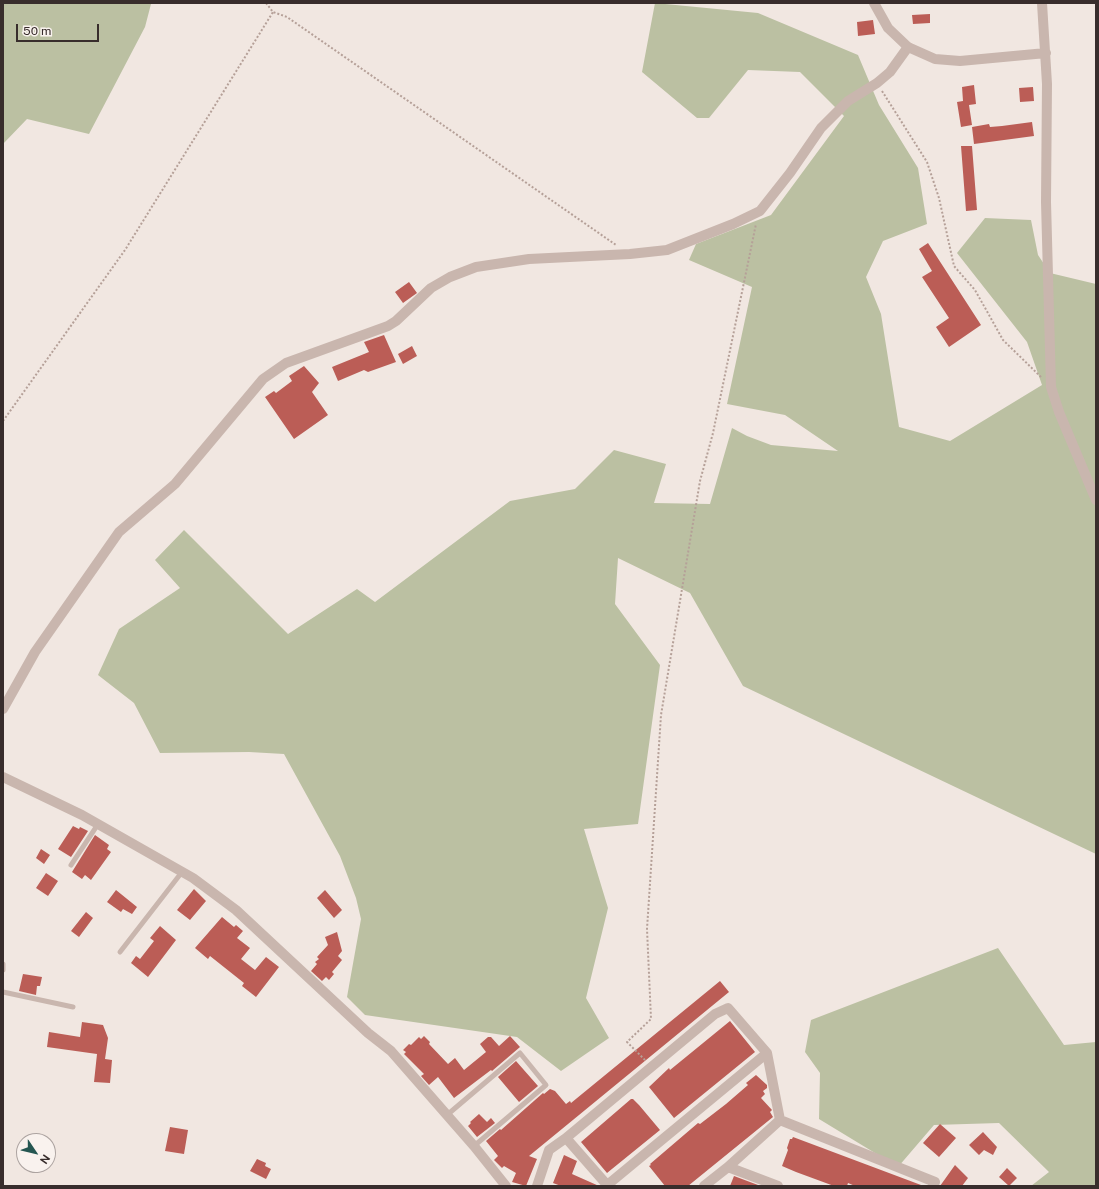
<!DOCTYPE html>
<html>
<head>
<meta charset="utf-8">
<style>
  body { margin:0 }
  #map { position:relative; width:1099px; height:1189px; overflow:hidden; background:#f1e7e1; font-family:"Public Sans",sans-serif }
  canvas { display:block }
  .frame { position:absolute; inset:0; border:4px solid #382d2c; pointer-events:none }
  .north { position:absolute; left:16px; top:1133px; width:40px; height:40px; box-sizing:border-box; background:#f9f2ee; border:1px solid #aca3a0; border-radius:50%; rotate:125deg; font-size:11px; font-weight:700; line-height:16px; text-align:center; color:#382d2c }
  .north::after { content:''; display:block; margin:auto; width:14px; height:18px; background:#255651; clip-path:polygon(50% 0,100% 100%,50% 72%,0 100%) }
  .scale { position:absolute; left:16px; top:24px; width:83px; height:18px; box-sizing:border-box; border:2px solid #382d2c; border-top:0; padding-left:5px; font-size:12px; line-height:14px; white-space:nowrap; color:#382d2c; -webkit-text-stroke:3px #f9f2ee; paint-order:stroke }
</style>
</head>
<body>
<div id="map">
<canvas width="1099" height="1189"></canvas>
<div class="frame"></div>
<div class="north">N</div>
<div class="scale">50 m</div>
</div>
<script>
const ctx = document.querySelector('canvas').getContext('2d');
ctx.lineJoin = 'round';
function fillPath(path, color) { ctx.fillStyle = color; ctx.fill(path, 'evenodd'); }
const poly = rows => new Path2D(rows.map(r => 'M' + r).join(''));
function trace(path, color, width, dash) { ctx.strokeStyle = color; ctx.lineWidth = width; ctx.lineCap = dash ? 'butt' : 'round'; ctx.setLineDash(dash || []); ctx.stroke(path); }
fillPath(poly([
  [3,3,151,4,145,27,89,134,27,119,3,144],
  [655,3,758,13,858,55,879,105,918,168,927,224,883,241,866,277,881,314,899,427,950,441,1042,385,1027,342,957,253,985,218,1031,220,1038,255,1050,273,1096,284,1096,854,743,686,690,593,618,558,615,604,660,665,638,824,584,829,608,908,586,998,609,1038,561,1071,517,1037,365,1015,347,997,361,919,356,898,340,856,284,754,249,752,160,753,134,703,98,675,119,629,180,588,155,560,184,530,288,634,357,589,375,602,510,501,575,489,614,450,666,464,654,503,710,504,732,428,747,436,771,445,838,451,785,415,727,404,752,287,689,260,696,244,771,215,844,116,800,72,748,70,709,118,697,118,642,72],
  [998,948,1064,1045,1096,1042,1096,1186,1031,1186,1049,1172,999,1123,934,1125,898,1167,819,1119,820,1073,805,1052,811,1020]
]), '#bbc0a2');
fillPath(poly([
  [930,14,930,23,913,24,912,15],
  [873,20,875,34,858,36,857,22],
  [974,85,976,104,969,105,972,125,961,127,957,102,963,101,962,87],
  [1033,87,1034,101,1020,102,1019,88],
  [1032,122,1034,136,974,144,972,127,989,124,990,127,1002,126],
  [961,146,972,146,977,210,966,211],
  [928,243,981,325,949,347,936,327,949,318,922,277,932,271,919,249],
  [409,282,417,293,403,303,395,292],
  [384,335,396,362,368,372,364,370,338,381,332,367,369,352,364,342],
  [412,346,417,356,403,364,398,354],
  [304,366,319,383,312,392,328,415,294,439,265,397,274,391,276,393,292,381,289,376],
  [73,826,79,829,80,827,88,831,71,857,58,849],
  [95,835,109,845,107,849,111,852,91,880,85,875,82,879,72,872],
  [41,849,50,855,44,864,36,858],
  [46,873,58,881,48,896,36,888],
  [194,889,206,901,190,920,177,910],
  [116,890,137,907,132,914,123,909,121,912,107,902],
  [325,890,342,910,334,918,317,898],
  [86,912,93,918,79,937,71,931],
  [222,917,234,927,236,925,243,931,237,938,250,948,241,959,255,970,266,957,279,967,256,997,242,986,244,983,210,956,208,959,195,948],
  [160,926,176,940,148,977,131,963,136,956,140,959,154,941,150,938],
  [337,932,342,951,338,956,342,960,332,972,334,974,329,980,326,977,322,981,311,971,317,964,315,962,319,959,317,957,328,945,325,937],
  [23,974,42,977,40,986,37,986,36,995,19,991],
  [720,981,729,992,529,1156,537,1159,526,1186,512,1182,516,1173,504,1166,502,1168,494,1160,498,1156,486,1141,500,1129,501,1130,543,1093,544,1094,550,1089,555,1091,566,1104,570,1101,571,1103],
  [730,1021,755,1052,674,1118,649,1087,669,1068,670,1070],
  [82,1022,103,1025,108,1038,105,1059,112,1060,110,1083,94,1082,97,1054,47,1047,49,1032,80,1037],
  [424,1036,430,1042,429,1044,448,1064,455,1058,464,1070,486,1052,480,1044,488,1037,491,1037,499,1046,510,1036,520,1047,492,1071,491,1070,454,1098,438,1077,429,1085,421,1076,424,1074,404,1054,406,1052,403,1050,409,1044,411,1045,419,1037,421,1039],
  [516,1061,538,1086,519,1102,498,1077],
  [756,1075,767,1085,767,1088,763,1091,765,1094,761,1098,772,1110,770,1112,773,1117,688,1186,665,1186,649,1166,651,1165,650,1164,698,1123,700,1124,726,1104,748,1085,746,1083],
  [631,1099,633,1099,639,1105,660,1130,607,1173,581,1142],
  [479,1114,487,1122,491,1118,495,1123,477,1137,468,1126,471,1123,470,1122],
  [940,1124,956,1138,939,1157,923,1143],
  [170,1127,188,1130,184,1154,165,1151],
  [983,1132,997,1147,993,1155,984,1150,979,1155,969,1145],
  [793,1137,921,1185,921,1186,855,1186,848,1183,847,1186,834,1186,796,1172,782,1166,788,1150,787,1148,790,1139,792,1139],
  [564,1155,577,1161,572,1174,599,1186,561,1186,553,1183],
  [257,1159,266,1163,265,1166,271,1169,266,1179,250,1171],
  [955,1165,968,1178,962,1186,940,1186],
  [1007,1168,1017,1178,1009,1186,999,1177],
  [734,1176,758,1185,758,1186,730,1186]
]), '#bb5d56');
trace(poly([
  [266,3,273,12,287,17,616,245],
  [882,91,927,162,939,198,954,266,975,290,1003,340,1041,377],
  [3,421,125,250,273,12],
  [645,1060,627,1042,651,1019,647,929,661,715,700,481,713,433,756,224]
]), '#b5a098', 2, [2, 2]);
trace(poly([
  [71,865,98,824],
  [120,952,182,872],
  [3,964,3,970],
  [3,992,73,1007],
  [447,1115,520,1053,546,1085,474,1146]
]), '#c9b6ae', 5);
trace(poly([
  [3,709,35,652,119,532,175,484,263,379,286,363,388,326,396,321,431,288,450,277,476,267,529,259,630,254,667,250,733,224,760,211,790,173,821,128,848,101,877,83,890,72,908,47],
  [3,777,82,815,193,878,236,910,368,1033,391,1051,474,1146,506,1186],
  [566,1138,608,1186],
  [728,1167,780,1120],
  [537,1186,549,1150,566,1138,715,1014,728,1008,767,1053,780,1120,935,1182,933,1186],
  [606,1186,767,1053],
  [704,1186,728,1167,778,1186]
]), '#c9b6ae', 10);
trace(poly([
  [874,3,888,28,908,47,935,59,960,61,1046,53],
  [1042,3,1047,84,1046,202,1051,387,1059,412,1096,500]
]), '#c9b6ae', 10);
</script>
</body>
</html>
